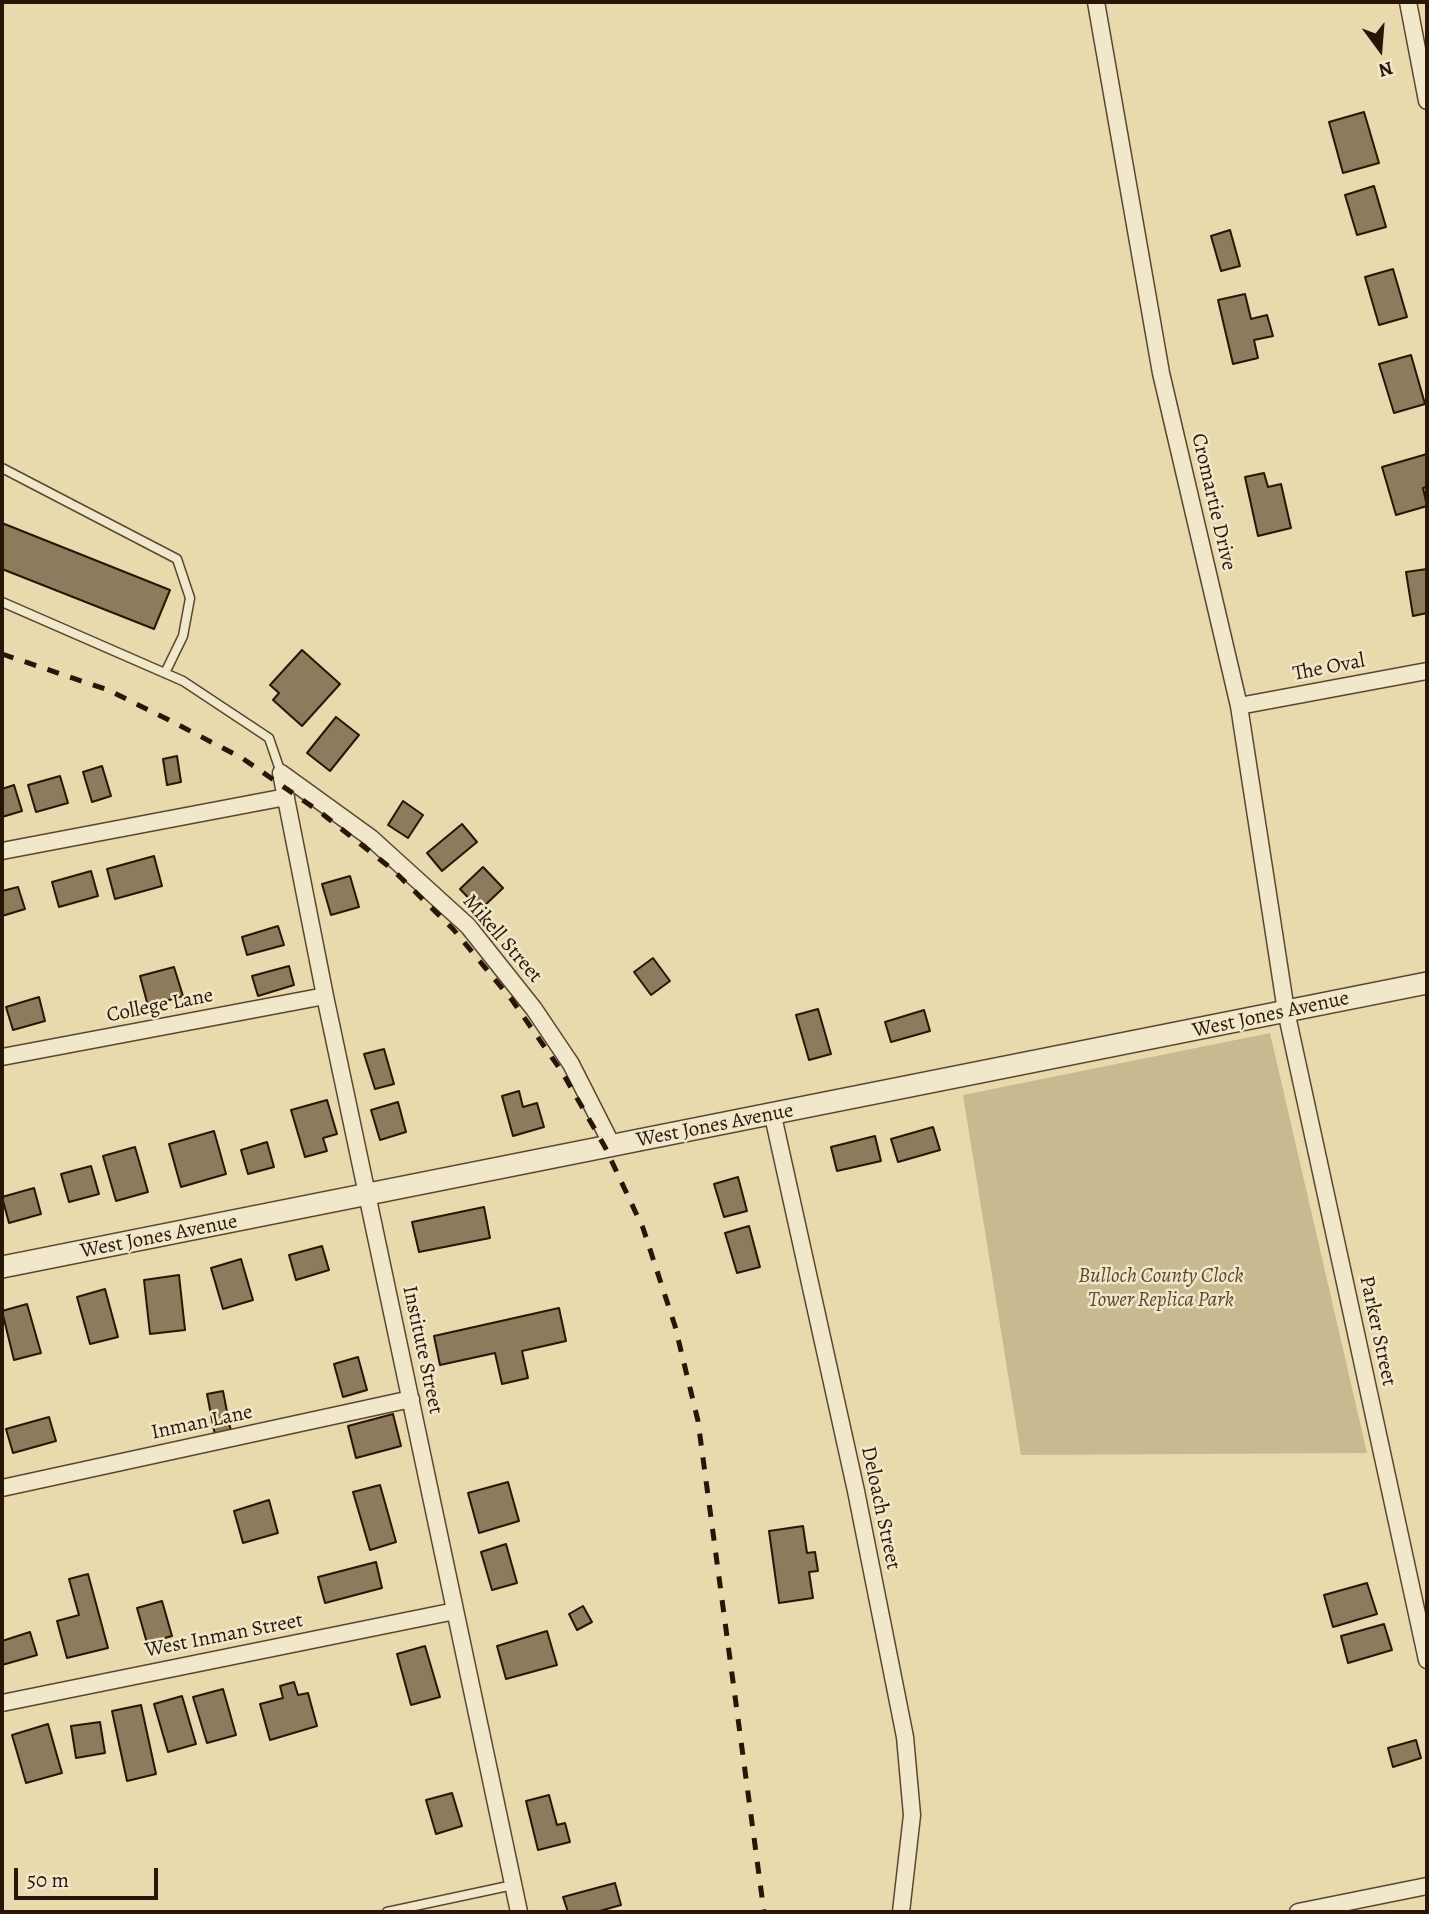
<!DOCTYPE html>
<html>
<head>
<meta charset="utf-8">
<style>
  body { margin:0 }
  #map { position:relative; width:1429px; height:1914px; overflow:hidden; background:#e9daad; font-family:Alegreya,serif }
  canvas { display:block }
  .frame { position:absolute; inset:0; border:4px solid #2a1505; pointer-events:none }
  .north { position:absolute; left:1345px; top:14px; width:70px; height:70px; -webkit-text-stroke:5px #f1e7ca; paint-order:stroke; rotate:164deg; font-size:19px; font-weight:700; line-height:28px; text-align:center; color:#2a1505 }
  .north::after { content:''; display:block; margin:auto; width:24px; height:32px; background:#2a1505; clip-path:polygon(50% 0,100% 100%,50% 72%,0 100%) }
  .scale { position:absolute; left:14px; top:1868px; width:144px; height:32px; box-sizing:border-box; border:4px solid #2a1505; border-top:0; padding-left:9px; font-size:21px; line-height:24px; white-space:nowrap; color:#2a1505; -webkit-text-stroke:5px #f1e7ca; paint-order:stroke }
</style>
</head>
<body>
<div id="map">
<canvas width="1429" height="1914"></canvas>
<div class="frame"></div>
<div class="north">N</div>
<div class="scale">50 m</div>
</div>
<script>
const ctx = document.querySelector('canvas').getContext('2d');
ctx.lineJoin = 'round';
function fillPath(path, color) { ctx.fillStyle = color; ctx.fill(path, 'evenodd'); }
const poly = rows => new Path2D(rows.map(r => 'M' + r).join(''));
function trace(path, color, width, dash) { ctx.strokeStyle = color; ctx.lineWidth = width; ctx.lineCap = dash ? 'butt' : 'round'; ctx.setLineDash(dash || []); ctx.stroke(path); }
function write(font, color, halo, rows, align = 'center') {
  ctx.font = font + ' Alegreya,serif'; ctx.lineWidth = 5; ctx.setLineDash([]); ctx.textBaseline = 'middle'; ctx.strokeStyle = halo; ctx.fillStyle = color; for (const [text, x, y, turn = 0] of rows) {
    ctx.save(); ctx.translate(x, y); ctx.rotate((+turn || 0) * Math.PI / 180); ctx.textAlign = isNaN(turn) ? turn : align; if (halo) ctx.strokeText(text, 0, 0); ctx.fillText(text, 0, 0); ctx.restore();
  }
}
fillPath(poly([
  [1270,1033,1367,1453,1021,1455,963,1095]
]), '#c9b990');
const building = poly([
  [1364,112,1379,163,1343,173,1329,122,1364,112],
  [1374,186,1386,227,1357,235,1345,195,1374,186],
  [1230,230,1240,266,1221,271,1211,236,1230,230],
  [1393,269,1407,317,1379,325,1365,277,1393,269],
  [1245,294,1251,319,1267,315,1273,336,1254,340,1258,358,1233,364,1218,300,1245,294],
  [1411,355,1425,404,1394,413,1379,364,1411,355],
  [1427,454,1427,487,1423,488,1427,506,1396,515,1382,467,1427,454],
  [1264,473,1268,487,1281,484,1291,528,1258,536,1245,477,1264,473],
  [2,523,170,590,154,629,2,569,2,523],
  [1427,569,1427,613,1413,616,1406,572,1427,569],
  [302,650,340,684,302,726,273,700,279,693,270,685,302,650],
  [336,717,359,735,330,771,307,753,336,717],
  [177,756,181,782,167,785,163,759,177,756],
  [102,766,111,796,92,802,83,772,102,766],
  [60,776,68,803,36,812,28,785,60,776],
  [14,785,22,811,2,817,2,789,14,785],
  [403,801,423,815,408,838,388,825,403,801],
  [462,824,477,842,442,871,427,853,462,824],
  [154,856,162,886,115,899,107,869,154,856],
  [483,867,503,888,480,910,460,889,483,867],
  [91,871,98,896,59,907,52,882,91,871],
  [350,876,359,907,331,915,322,884,350,876],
  [18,887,25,909,2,916,2,891,18,887],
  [278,926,284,945,247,955,242,937,278,926],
  [653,958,670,981,651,995,634,972,653,958],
  [289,966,294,985,258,996,252,976,289,966],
  [174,967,183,996,148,1006,140,976,174,967],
  [39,997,45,1021,13,1030,6,1007,39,997],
  [818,1009,831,1054,809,1060,796,1015,818,1009],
  [924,1010,930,1031,891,1042,885,1022,924,1010],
  [384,1049,394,1084,375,1089,364,1054,384,1049],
  [519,1091,523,1107,537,1103,544,1127,513,1136,502,1096,519,1091],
  [327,1100,337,1134,323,1138,327,1151,305,1157,291,1110,327,1100],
  [398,1102,406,1132,380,1140,371,1110,398,1102],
  [933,1127,940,1150,898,1162,891,1139,933,1127],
  [214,1131,226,1174,181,1187,169,1144,214,1131],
  [875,1136,881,1161,837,1171,831,1147,875,1136],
  [267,1142,274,1167,248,1174,241,1150,267,1142],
  [135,1147,148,1192,116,1201,103,1156,135,1147],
  [91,1166,99,1194,69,1202,61,1174,91,1166],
  [738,1177,747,1211,724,1217,714,1184,738,1177],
  [34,1188,41,1214,9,1223,2,1197,34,1188],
  [484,1207,490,1238,419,1252,412,1222,484,1207],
  [749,1226,760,1267,737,1273,725,1233,749,1226],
  [322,1246,329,1270,296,1280,289,1255,322,1246],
  [241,1259,253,1300,223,1309,211,1268,241,1259],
  [179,1275,185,1330,150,1334,144,1280,179,1275],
  [105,1289,118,1337,90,1344,77,1297,105,1289],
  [27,1304,41,1353,14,1360,2,1311,27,1304],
  [559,1308,566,1341,522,1351,528,1378,502,1384,495,1353,440,1365,434,1336,559,1308],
  [358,1357,367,1390,343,1397,334,1364,358,1357],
  [223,1391,231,1432,215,1435,207,1394,223,1391],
  [393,1414,401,1446,356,1458,348,1426,393,1414],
  [49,1417,56,1441,13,1453,6,1429,49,1417],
  [508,1482,519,1521,479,1533,468,1493,508,1482],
  [380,1485,396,1542,370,1550,353,1492,380,1485],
  [269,1500,278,1533,243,1543,234,1511,269,1500],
  [803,1526,807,1553,815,1552,818,1571,809,1572,813,1598,779,1603,769,1531,803,1526],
  [506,1544,517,1583,492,1590,481,1552,506,1544],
  [376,1562,382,1588,325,1603,318,1577,376,1562],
  [88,1574,108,1648,67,1658,57,1621,79,1615,69,1579,88,1574],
  [1367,1583,1377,1614,1333,1627,1324,1595,1367,1583],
  [162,1601,172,1636,147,1643,137,1608,162,1601],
  [583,1606,592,1622,577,1630,569,1614,583,1606],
  [1384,1624,1392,1650,1348,1663,1341,1636,1384,1624],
  [547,1631,557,1665,506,1679,497,1646,547,1631],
  [30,1632,37,1655,2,1665,2,1641,30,1632],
  [425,1646,440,1697,411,1705,397,1654,425,1646],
  [294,1682,298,1695,308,1693,317,1726,270,1740,260,1704,283,1698,280,1686,294,1682],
  [223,1689,236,1735,207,1743,193,1697,223,1689],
  [182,1696,196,1744,168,1752,154,1704,182,1696],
  [141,1705,156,1774,127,1781,112,1711,141,1705],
  [100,1722,105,1753,76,1758,71,1726,100,1722],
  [48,1724,62,1773,26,1783,12,1735,48,1724],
  [1416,1740,1421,1758,1393,1767,1388,1748,1416,1740],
  [452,1793,462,1826,436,1834,426,1800,452,1793],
  [549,1795,557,1825,565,1823,570,1842,538,1850,526,1801,549,1795],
  [615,1883,621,1905,596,1912,568,1912,563,1897,615,1883]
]);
fillPath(building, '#8d7b5c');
trace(building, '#2a1505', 2);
const service = poly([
  [2,468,177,559,190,598,183,636,165,673],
  [2,602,183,681,269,738,281,773],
  [387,1912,513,1885]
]);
const minor = poly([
  [1096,2,1161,373,1239,706,1286,1011,1427,1660],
  [1408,2,1427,101],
  [1239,706,1427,671],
  [281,773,325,996,519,1912],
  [281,773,371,838,468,926,534,1009,571,1064,612,1145],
  [2,851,286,797],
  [2,1057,325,996],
  [773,1116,856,1491,905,1737,912,1815,901,1912],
  [2,1488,411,1399],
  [2,1703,455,1611],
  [1298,1912,1427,1886]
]);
const tertiary = poly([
  [2,1267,1427,983]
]);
trace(service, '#5a462f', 11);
trace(minor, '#5a462f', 19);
trace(tertiary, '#5a462f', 24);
trace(service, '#f1e7ca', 8);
trace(minor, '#f1e7ca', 16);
trace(tertiary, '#f1e7ca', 21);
trace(poly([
  [2,654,108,690,169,720,242,758,320,812,392,869,453,929,512,1000,562,1072,605,1147,643,1228,675,1326,698,1421,764,1912]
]), '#2a1505', 5, [12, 12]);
write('21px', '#2a1505', '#f1e7ca', [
  ["Cromartie Drive",1213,502,77],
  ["The Oval",1329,668,-11],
  ["Mikell Street",502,939,49],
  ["College Lane",160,1006,-11],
  ["West Jones Avenue",1271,1015,-12],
  ["West Jones Avenue",715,1126,-11],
  ["West Jones Avenue",159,1237,-11],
  ["Parker Street",1377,1331,78],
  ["Institute Street",422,1350,78],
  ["Inman Lane",202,1423,-12],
  ["Deloach Street",880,1508,78],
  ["West Inman Street",224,1636,-11]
]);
write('italic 21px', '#5a462f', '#f1e7ca', [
  ["Bulloch County Clock",1161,1277],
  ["Tower Replica Park",1161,1301]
]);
</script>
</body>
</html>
